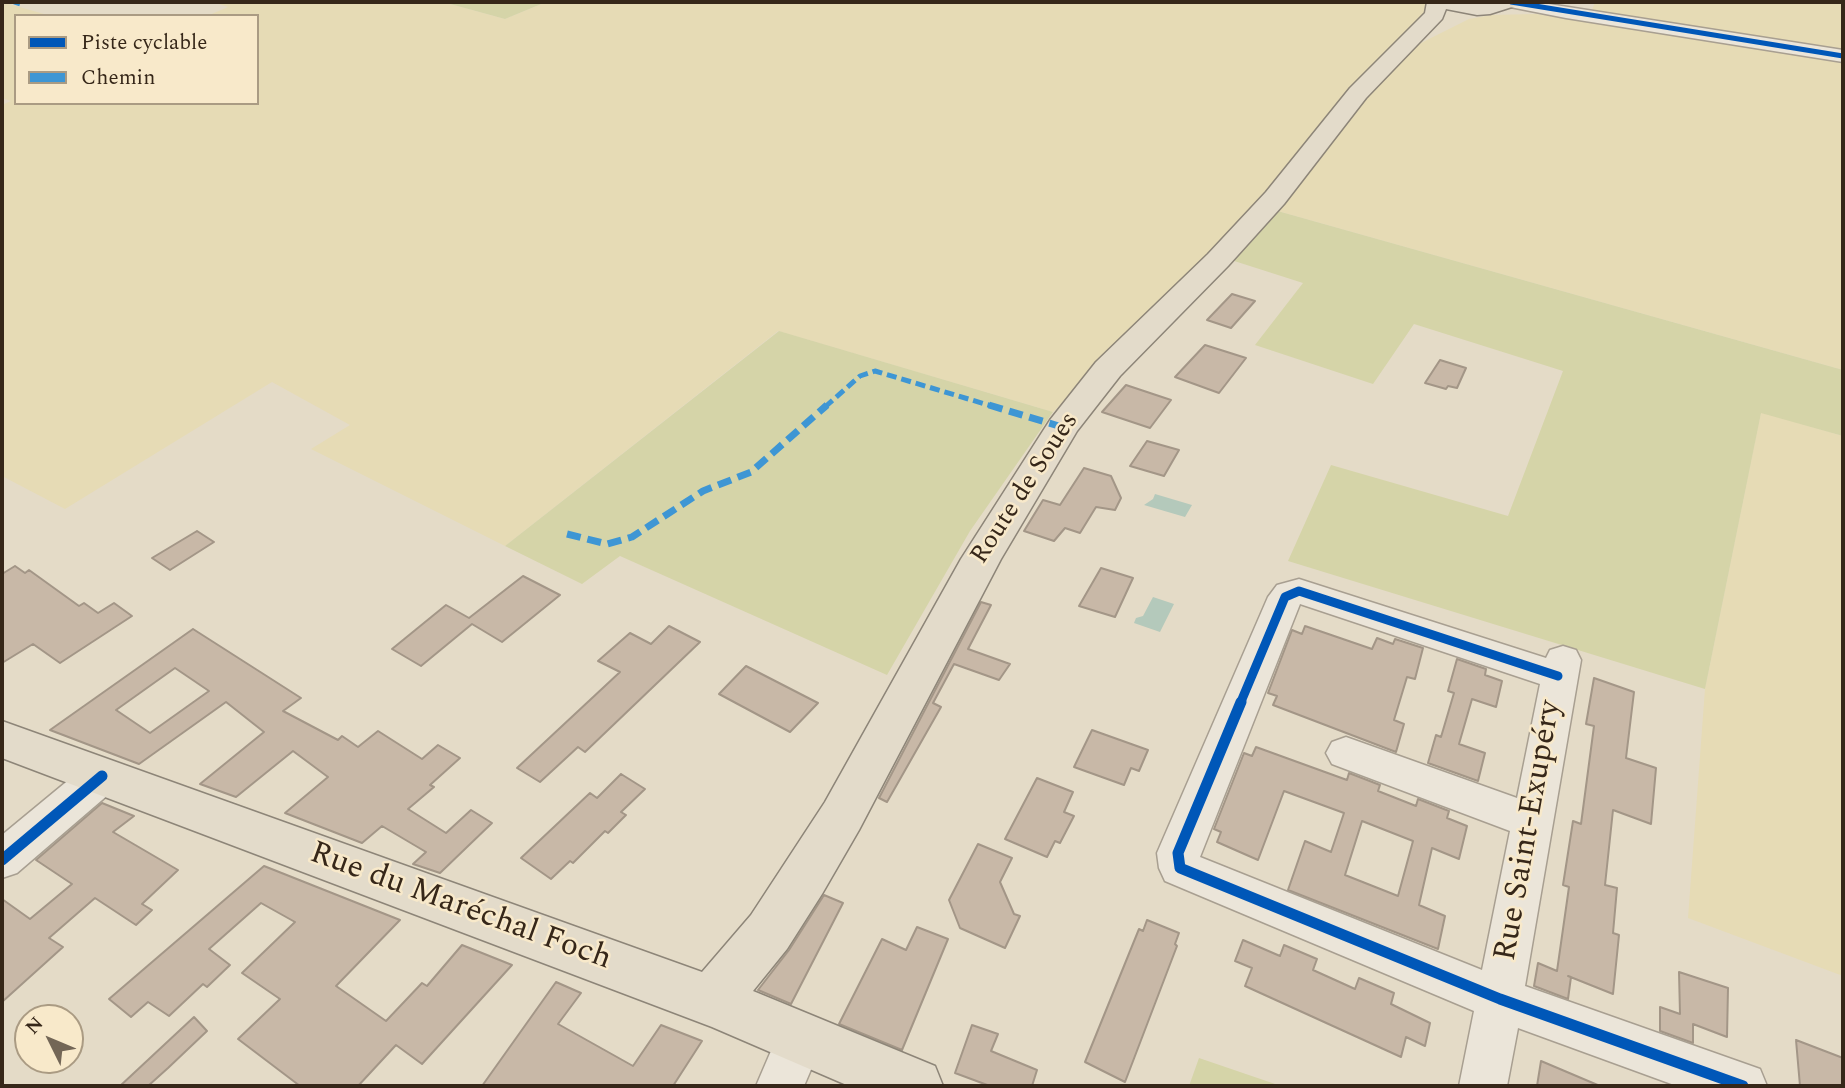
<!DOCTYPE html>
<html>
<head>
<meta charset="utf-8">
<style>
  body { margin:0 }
  #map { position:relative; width:1845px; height:1088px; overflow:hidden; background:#e4dbc7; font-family:Spectral,serif }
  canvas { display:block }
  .frame { position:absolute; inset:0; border:4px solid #362719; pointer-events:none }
  .legend { position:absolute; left:14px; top:14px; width:245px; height:91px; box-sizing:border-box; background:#f8e9ca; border:2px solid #aa9b83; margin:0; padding:9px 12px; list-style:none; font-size:21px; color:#362719 }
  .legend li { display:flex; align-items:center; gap:14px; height:35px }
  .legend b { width:35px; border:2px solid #aa9b83 }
  .north { position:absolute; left:14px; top:1004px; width:70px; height:70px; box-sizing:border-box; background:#f8e9ca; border:2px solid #aa9b83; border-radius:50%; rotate:313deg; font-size:19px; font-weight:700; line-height:28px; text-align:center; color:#362719 }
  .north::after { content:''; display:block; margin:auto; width:24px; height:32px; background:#736656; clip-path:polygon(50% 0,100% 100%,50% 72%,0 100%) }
</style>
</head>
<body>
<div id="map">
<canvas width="1845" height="1088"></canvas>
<div class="frame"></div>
<ul class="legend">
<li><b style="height:9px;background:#0057b8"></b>Piste cyclable</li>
<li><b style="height:9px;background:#3e96d4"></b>Chemin</li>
</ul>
<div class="north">N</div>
</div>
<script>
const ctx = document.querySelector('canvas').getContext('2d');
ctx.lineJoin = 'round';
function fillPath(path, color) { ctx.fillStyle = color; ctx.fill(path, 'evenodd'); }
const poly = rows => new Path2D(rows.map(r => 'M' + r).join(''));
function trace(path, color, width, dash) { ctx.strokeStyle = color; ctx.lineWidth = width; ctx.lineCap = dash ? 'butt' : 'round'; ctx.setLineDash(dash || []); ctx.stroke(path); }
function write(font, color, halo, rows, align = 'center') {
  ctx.font = font + ' Spectral,serif'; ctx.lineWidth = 5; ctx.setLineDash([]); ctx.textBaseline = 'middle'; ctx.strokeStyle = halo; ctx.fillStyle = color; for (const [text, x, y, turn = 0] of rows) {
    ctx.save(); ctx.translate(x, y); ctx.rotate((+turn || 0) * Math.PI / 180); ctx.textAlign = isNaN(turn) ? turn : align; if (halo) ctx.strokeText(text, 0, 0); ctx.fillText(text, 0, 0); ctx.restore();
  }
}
fillPath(poly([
  [2,2,51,16,16,16,16,103,257,103,257,16,207,16,228,7,213,2,443,2,505,19,546,2,1429,2,1421,18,1212,254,1053,412,778,331,505,546,311,449,350,425,272,382,65,509,2,476,2,105,11,101,2,98],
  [1595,2,1843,2,1843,370,1274,210,1347,117,1415,46,1469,19,1491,15,1536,14,1620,26,1591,13],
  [1761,412,1843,436,1843,976,1688,918,1705,689]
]), '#e6dbb5');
fillPath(poly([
  [443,2,546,2,505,19],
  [1274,210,1843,370,1843,436,1761,413,1705,689,1288,561,1331,465,1508,516,1563,371,1414,324,1373,384,1255,345,1303,283,1228,259],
  [779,331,1053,412,970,531,887,675,620,556,582,584,505,546],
  [1199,1058,1281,1086,1189,1086]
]), '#d5d4a8');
fillPath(poly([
  [1155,494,1192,505,1185,517,1144,505,1153,499],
  [1153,597,1174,604,1160,632,1134,623,1136,618,1143,616]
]), '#b4c9bb');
const building = poly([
  [1232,294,1255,301,1231,328,1207,320,1232,294],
  [1205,345,1246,358,1219,393,1175,377,1205,345],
  [1440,360,1466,368,1457,388,1448,386,1446,389,1425,383,1440,360],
  [1126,385,1171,400,1150,428,1102,412,1126,385],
  [1147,441,1179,450,1164,476,1130,466,1147,441],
  [1084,468,1111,476,1121,498,1115,510,1096,507,1080,533,1065,528,1054,541,1024,531,1043,500,1060,505,1084,468],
  [197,531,214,542,170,570,152,558,197,531],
  [15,566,25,573,29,570,79,606,84,603,98,613,114,603,132,616,60,663,33,644,2,663,2,574,15,566],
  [1101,568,1133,578,1115,617,1079,606,1101,568],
  [523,576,560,595,502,642,472,624,421,666,392,649,446,605,469,618,523,576],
  [981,602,991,605,968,649,1010,664,999,680,954,664,933,703,941,707,887,802,879,798,981,602],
  [669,626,700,642,585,752,578,747,540,782,517,768,620,672,598,661,630,633,651,644,669,626],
  [1305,626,1372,649,1377,638,1393,644,1395,639,1423,648,1415,679,1407,677,1394,720,1404,724,1396,752,1273,705,1277,696,1268,693,1292,630,1302,634,1305,626],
  [193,629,301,698,283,711,338,740,342,736,358,747,378,731,422,759,438,745,460,758,430,785,434,787,408,809,446,833,471,810,492,823,440,873,413,864,426,852,382,826,362,843,285,813,328,777,293,751,236,797,200,784,264,732,226,702,139,764,50,730,193,629],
  [175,668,209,691,150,733,116,710,175,668],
  [1457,659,1486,669,1485,675,1502,681,1496,707,1472,699,1459,744,1485,753,1478,781,1428,763,1436,735,1441,737,1454,693,1448,691,1457,659],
  [746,666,818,703,790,732,719,694,746,666],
  [1594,678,1634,692,1626,758,1656,768,1651,824,1613,810,1605,885,1617,888,1613,933,1619,935,1613,994,1568,976,1571,977,1568,999,1534,986,1538,963,1557,971,1569,887,1563,885,1573,821,1581,824,1594,726,1586,724,1594,678],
  [1092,730,1148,750,1139,771,1131,768,1124,785,1074,767,1092,730],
  [1256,747,1347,780,1349,773,1380,785,1378,791,1416,806,1418,799,1449,811,1447,818,1467,826,1459,859,1432,848,1419,905,1445,916,1438,949,1288,890,1305,841,1331,852,1344,813,1284,791,1258,860,1217,842,1221,832,1214,829,1244,753,1252,756,1256,747],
  [1362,821,1413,841,1398,896,1345,875,1362,821],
  [621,774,645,789,621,812,626,815,608,833,605,831,573,863,570,861,551,879,521,858,590,793,597,798,621,774],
  [1037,778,1073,792,1064,812,1074,816,1060,843,1055,841,1047,857,1005,839,1037,778],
  [102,803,134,816,113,832,178,870,142,904,152,910,136,925,95,898,49,938,63,947,2,1002,2,899,30,919,72,884,36,860,102,803],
  [978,844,1012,858,1000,882,1014,914,1020,916,1005,948,960,928,949,900,978,844],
  [264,866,400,920,336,986,386,1021,422,983,427,986,462,945,512,965,422,1064,396,1045,358,1086,300,1086,238,1039,280,999,242,973,295,922,261,903,209,949,230,965,207,987,203,984,169,1016,148,1002,131,1017,109,999,264,866],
  [824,895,843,903,791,1004,758,990,789,950,824,895],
  [1147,920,1179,933,1175,944,1177,946,1125,1082,1085,1062,1139,929,1143,931,1147,920],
  [917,927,948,939,902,1050,839,1024,882,939,906,950,917,927],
  [1243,940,1280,956,1284,945,1317,959,1313,970,1355,989,1359,978,1394,993,1391,1004,1430,1023,1425,1046,1406,1037,1401,1057,1245,986,1252,968,1235,961,1243,940],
  [1679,972,1728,988,1727,1037,1693,1024,1693,1043,1660,1031,1660,1007,1680,1014,1679,972],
  [556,982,581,993,558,1024,633,1066,661,1025,702,1041,673,1086,482,1086,556,982],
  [194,1017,207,1031,168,1068,148,1086,120,1086,194,1017],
  [972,1025,998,1034,991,1051,1037,1070,1032,1086,990,1086,955,1073,972,1025],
  [1796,1040,1843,1058,1843,1086,1800,1086,1796,1040],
  [1541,1061,1600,1086,1537,1086,1541,1061]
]);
fillPath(building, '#c8b8a7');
trace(building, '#a39687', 2);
const minor = poly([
  [1502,2,1536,2,1843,50,1843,62,1566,18,1505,6,1502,2],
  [1299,579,1546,658,1550,650,1563,646,1576,650,1581,660,1525,986,1760,1069,1767,1086,1677,1086,1518,1028,1507,1086,1459,1086,1474,1011,1165,881,1159,868,1157,853,1268,597,1277,585,1299,579],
  [1300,604,1540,684,1517,798,1346,737,1332,742,1326,753,1332,764,1510,831,1482,970,1200,857,1300,604],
  [102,760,116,764,122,776,116,788,17,873,2,878,2,835,88,764,102,760],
  [800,1016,817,1023,824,1039,804,1086,756,1086,783,1023,800,1016]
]);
const major = poly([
  [1427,2,1518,2,1515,6,1490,14,1477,15,1446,9,1442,19,1366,98,1284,204,1228,266,1120,376,1077,431,1001,559,859,830,822,894,787,949,753,991,935,1066,943,1086,849,1086,712,1027,2,758,2,721,702,972,751,915,825,802,961,559,1050,420,1096,362,1208,254,1266,192,1350,88,1425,13,1427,2]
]);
trace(minor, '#a89f91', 3);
trace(major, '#8d8578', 3);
fillPath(minor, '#ebe5d9');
fillPath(major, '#e3dbca');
trace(poly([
  [14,2,20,4]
]), '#3e96d4', 4.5, [9, 4.5]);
trace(poly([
  [825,407,860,376,875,371,995,407]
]), '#3e96d4', 5, [10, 5]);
trace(poly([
  [989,405,1062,427],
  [567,534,607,544,632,537,703,491,751,472,827,405]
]), '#3e96d4', 7, [14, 7]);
trace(poly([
  [1511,2,1843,56]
]), '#0057b8', 5);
trace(poly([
  [1240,704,1285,597,1299,591,1558,676]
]), '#0057b8', 9);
trace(poly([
  [1241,702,1178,853,1180,868,1500,999,1743,1086],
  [2,860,102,776]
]), '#0057b8', 11);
write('26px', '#362719', '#f8e9ca', [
  ["Route de Soues",1026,489,-57]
]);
write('32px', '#362719', '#f8e9ca', [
  ["Rue Saint-Exupéry",1530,831,-80],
  ["Rue du Maréchal Foch",460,908,20]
]);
</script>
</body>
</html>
